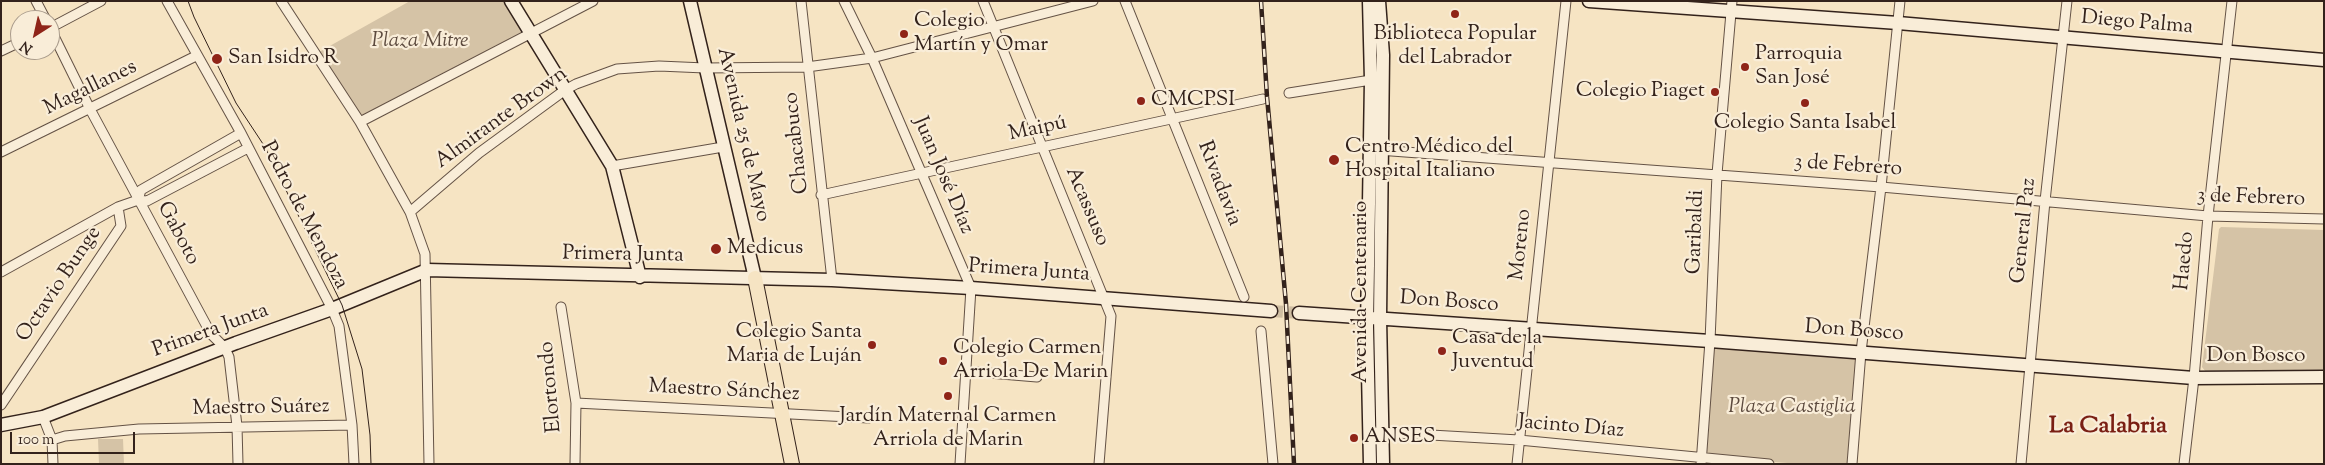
<!DOCTYPE html>
<html>
<head>
<meta charset="utf-8">
<style>
  body { margin:0 }
  #map { position:relative; width:2325px; height:465px; overflow:hidden; background:#f6e4c3; font-family:"Sorts Mill Goudy",serif }
  canvas { display:block }
  .frame { position:absolute; inset:0; border:2px solid #33221b; pointer-events:none }
  .north { position:absolute; left:10px; top:10px; width:50px; height:50px; box-sizing:border-box; background:#f9edd8; border:1px solid #aa9c8c; border-radius:50%; rotate:215deg; font-size:14px; font-weight:700; line-height:20px; text-align:center; color:#33221b }
  .north::after { content:''; display:block; margin:auto; width:18px; height:22px; background:#8f2418; clip-path:polygon(50% 0,100% 100%,50% 72%,0 100%) }
  .scale { position:absolute; left:10px; top:432px; width:125px; height:22px; box-sizing:border-box; border:2px solid #33221b; border-top:0; padding-left:6px; font-size:15px; line-height:18px; white-space:nowrap; color:#33221b; -webkit-text-stroke:4px #f9edd8; paint-order:stroke }
</style>
</head>
<body>
<div id="map">
<canvas width="2325" height="465"></canvas>
<div class="frame"></div>
<div class="north">N</div>
<div class="scale">100 m</div>
</div>
<script>
const ctx = document.querySelector('canvas').getContext('2d');
ctx.lineJoin = 'round';
function fillPath(path, color) { ctx.fillStyle = color; ctx.fill(path, 'evenodd'); }
const poly = rows => new Path2D(rows.map(r => 'M' + r).join(''));
function trace(path, color, width, dash) { ctx.strokeStyle = color; ctx.lineWidth = width; ctx.lineCap = dash ? 'butt' : 'round'; ctx.setLineDash(dash || []); ctx.stroke(path); }
function write(font, color, halo, rows, align = 'center') {
  ctx.font = font + ' "Sorts Mill Goudy",serif'; ctx.lineWidth = 4.5; ctx.setLineDash([]); ctx.textBaseline = 'middle'; ctx.strokeStyle = halo; ctx.fillStyle = color; for (const [text, x, y, turn = 0] of rows) {
    ctx.save(); ctx.translate(x, y); ctx.rotate((+turn || 0) * Math.PI / 180); ctx.textAlign = isNaN(turn) ? turn : align; if (halo) ctx.strokeText(text, 0, 0); ctx.fillText(text, 0, 0); ctx.restore();
  }
}
fillPath(poly([
  [410,1,507,1,524,32,361,117,319,52],
  [2221,227,2324,230,2324,371,2206,372,2202,367,2219,229],
  [1713,348,1856,358,1847,464,1799,464,1705,456],
  [98,439,123,439,124,464,99,464]
]), '#d5c3a6');
trace(poly([
  [1271,311,1299,313]
]), '#cfbda1', 12, [12, 6]);
const street = poly([
  [36,1,46,20],
  [167,1,241,133,332,309,339,326,352,425,354,464],
  [281,1,360,122,410,212,425,254,429,464],
  [801,1,832,280],
  [844,1,872,58,971,288,960,464],
  [983,1,1111,316,1099,464],
  [1125,1,1244,297],
  [50,28,90,109,211,334,225,348,229,357,237,426,238,464],
  [50,28,101,1],
  [1,51,20,42],
  [1289,93,1371,80],
  [360,122,593,1],
  [1378,150,1881,187,2208,216,2324,219],
  [1,152,196,56],
  [612,166,723,147],
  [821,195,1263,99],
  [138,200,141,190,241,133],
  [410,212,479,153,565,90,576,84,617,69,659,66,705,68,807,67,872,58,1093,1],
  [1,272,118,207,138,200,147,201,248,148],
  [561,307,576,403,575,464],
  [1261,331,1273,464],
  [965,371,1037,377],
  [576,403,869,418],
  [1,405,121,226,118,207],
  [43,417,52,440,53,464],
  [1378,432,1519,440,1769,464],
  [52,440,65,436,139,429,352,425],
  [1517,464,1566,1],
  [1701,464,1710,341,1717,174,1732,1],
  [1852,464,1861,352,1881,187,1900,1],
  [2021,464,2045,201,2067,1],
  [2184,464,2194,378,2208,216,2232,1]
]);
const secondary = poly([
  [511,1,612,166,640,277],
  [690,1,755,278],
  [1369,1,1371,80,1367,327,1370,464],
  [1379,1,1383,55,1380,318,1383,464],
  [1589,1,1898,23,2324,60],
  [1299,313,1710,341,2194,378,2324,377],
  [1,425,43,417,236,343,332,309,427,270,832,280,971,288,1271,311]
]);
const primary = poly([
  [755,278,792,464]
]);
trace(street, '#645245', 11);
trace(secondary, '#33221b', 15);
trace(primary, '#33221b', 16);
trace(street, '#f9edd8', 9);
trace(secondary, '#f9edd8', 12);
trace(primary, '#f6e4c3', 14);
trace(poly([
  [188,1,194,17,236,103,265,147,342,305,362,369,370,435,371,464]
]), '#33221b', 1);
const rail = poly([
  [1261,1,1267,97,1286,304,1294,464]
]);
trace(rail, '#33221b', 4.5);
trace(rail, '#f9edd8', 2.5, [8]);
for (const [x, y, r, color] of [
  [1455,14,5,"#8f2418"],
  [904,34,5,"#8f2418"],
  [217,59,6,"#8f2418"],
  [1745,67,5,"#8f2418"],
  [1715,92,5,"#8f2418"],
  [1141,101,5,"#8f2418"],
  [1805,103,5,"#8f2418"],
  [1334,160,6,"#8f2418"],
  [716,249,6,"#8f2418"],
  [872,345,5,"#8f2418"],
  [1442,351,5,"#8f2418"],
  [943,361,5,"#8f2418"],
  [948,396,5,"#8f2418"],
  [1354,438,5,"#8f2418"]
]) { const dot = new Path2D(); dot.arc(x, y, r, 0, 2 * Math.PI); ctx.fillStyle = color; ctx.fill(dot); trace(dot, '#f9edd8', 2); }
write('21px', '#33221b', '#f9edd8', [
  ["Colegio",914,22],
  ["Martín y Omar",914,46],
  ["Biblioteca Popular",1455,35,"center"],
  ["del Labrador",1455,59,"center"],
  ["Parroquia",1755,55],
  ["San José",1755,79],
  ["San Isidro R",228,59],
  ["Colegio Piaget",1705,92,"right"],
  ["CMCPSI",1151,101],
  ["Colegio Santa Isabel",1805,124,"center"],
  ["Centro Médico del",1345,148],
  ["Hospital Italiano",1345,172],
  ["Medicus",727,249],
  ["Colegio Santa",862,333,"right"],
  ["Maria de Luján",862,357,"right"],
  ["Casa de la",1452,339],
  ["Juventud",1452,363],
  ["Colegio Carmen",953,349],
  ["Arriola De Marin",953,373],
  ["Jardín Maternal Carmen",948,417,"center"],
  ["Arriola de Marin",948,441,"center"],
  ["ANSES",1364,438]
], 'left');
write('21px', '#33221b', '#f9edd8', [
  ["Diego Palma",2137,24,5],
  ["Magallanes",91,89,-26],
  ["Almirante Brown",502,119,-36],
  ["Maipú",1038,130,-12],
  ["Avenida 25 de Mayo",742,135,77],
  ["Chacabuco",798,143,-96],
  ["3 de Febrero",1848,167,4],
  ["Juan José Díaz",942,176,67],
  ["Rivadavia",1218,184,69],
  ["3 de Febrero",2251,199,2],
  ["Acassuso",1086,207,67],
  ["Pedro de Mendoza",303,216,62],
  ["General Paz",2025,231,-84],
  ["Garibaldi",1697,232,-88],
  ["Gaboto",177,234,62],
  ["Moreno",1522,245,-84],
  ["Primera Junta",623,256,1],
  ["Haedo",2186,261,-85],
  ["Primera Junta",1029,272,4],
  ["Octavio Bunge",60,285,-56],
  ["Avenida Centenario",1362,292,-90],
  ["Don Bosco",1449,303,4],
  ["Primera Junta",211,332,-20],
  ["Don Bosco",1854,332,4],
  ["Don Bosco",2256,357],
  ["Elortondo",552,387,-95],
  ["Maestro Sánchez",724,392,3],
  ["Maestro Suárez",261,409,-1],
  ["Jacinto Díaz",1571,428,5]
]);
write('italic 21px', '#5c4a3e', '#f9edd8', [
  ["Plaza Mitre",420,42],
  ["Plaza Castiglia",1792,408]
]);
write('bold 24px', '#7a1f14', '#f9edd8', [
  ["La Calabria",2108,428]
]);
</script>
</body>
</html>
